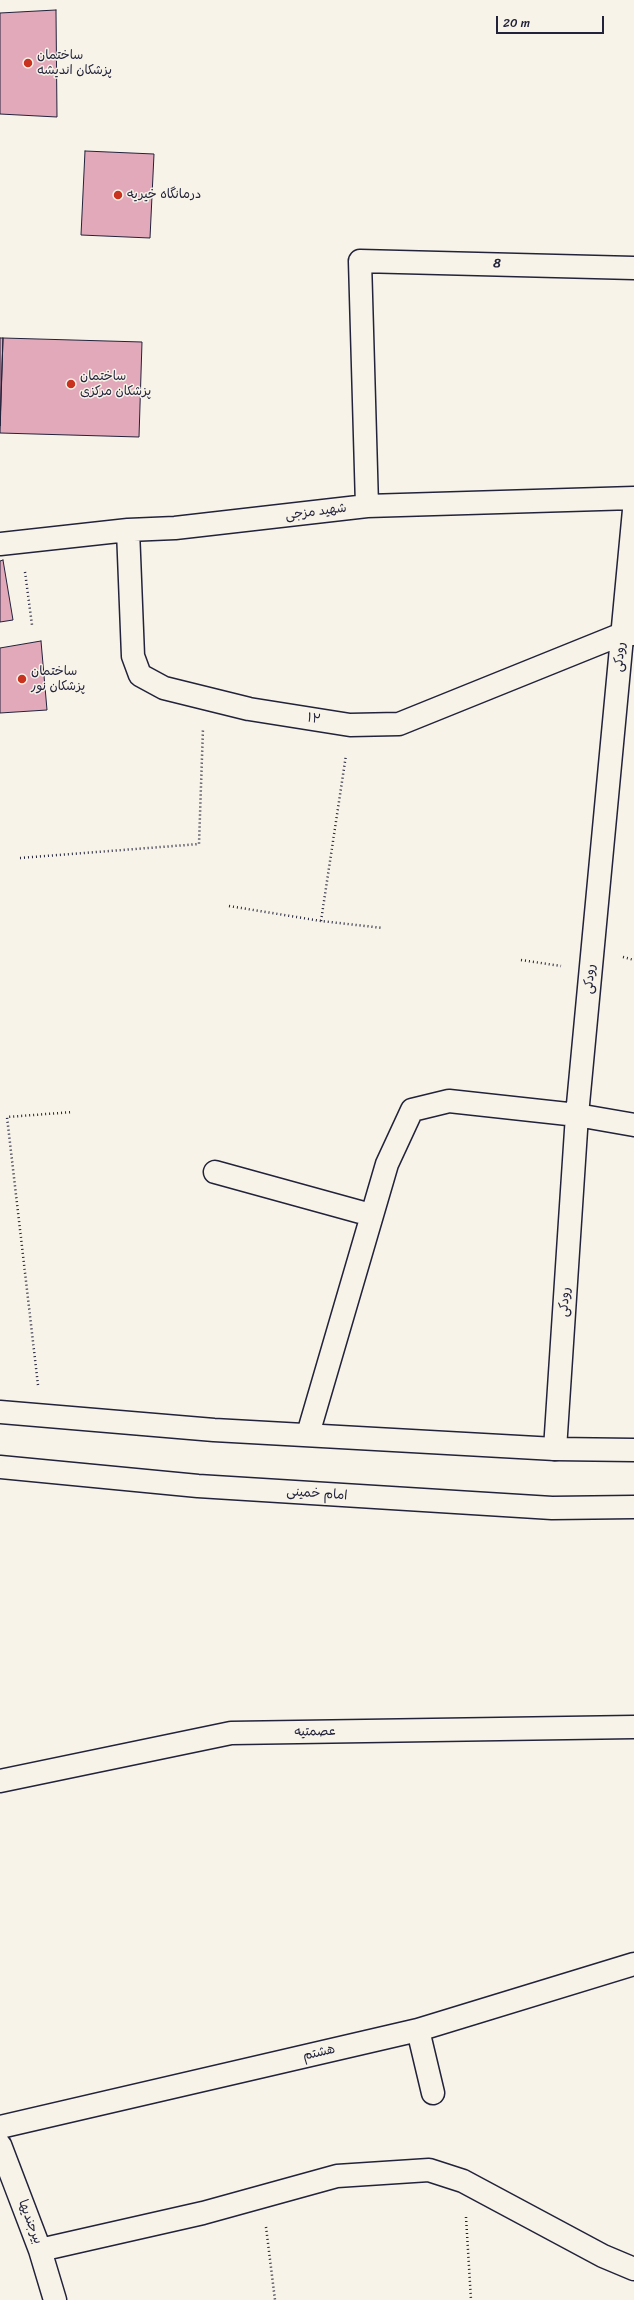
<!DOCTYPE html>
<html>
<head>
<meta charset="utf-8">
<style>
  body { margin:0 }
  #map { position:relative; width:634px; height:2300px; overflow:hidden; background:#f7f3e8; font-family:Sriracha,sans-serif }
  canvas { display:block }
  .scale { position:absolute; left:496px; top:16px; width:108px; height:18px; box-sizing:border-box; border:2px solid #22223b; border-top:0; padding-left:5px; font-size:12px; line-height:14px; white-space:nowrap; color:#22223b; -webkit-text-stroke:3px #f7f3e8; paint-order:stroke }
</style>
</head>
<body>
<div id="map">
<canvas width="634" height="2300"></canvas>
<div class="scale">20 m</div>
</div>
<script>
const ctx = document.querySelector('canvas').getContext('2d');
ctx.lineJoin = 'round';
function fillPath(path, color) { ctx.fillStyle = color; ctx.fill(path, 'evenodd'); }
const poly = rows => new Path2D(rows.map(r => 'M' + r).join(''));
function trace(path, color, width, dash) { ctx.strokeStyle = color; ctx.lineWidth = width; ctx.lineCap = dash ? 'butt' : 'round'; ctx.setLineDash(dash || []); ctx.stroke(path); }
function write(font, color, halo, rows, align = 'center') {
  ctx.font = font + ' Sriracha,"Playpen Sans Arabic",sans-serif'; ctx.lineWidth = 3; ctx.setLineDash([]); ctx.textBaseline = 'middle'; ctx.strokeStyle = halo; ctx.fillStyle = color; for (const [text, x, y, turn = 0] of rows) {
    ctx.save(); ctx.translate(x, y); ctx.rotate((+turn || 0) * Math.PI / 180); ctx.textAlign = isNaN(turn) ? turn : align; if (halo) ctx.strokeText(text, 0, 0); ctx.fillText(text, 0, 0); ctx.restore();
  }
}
const building = poly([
  [56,10,57,117,0,114,0,13,56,10],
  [85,151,154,154,150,238,81,235,85,151],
  [0,338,3,338,0,426,0,338],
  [3,338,142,342,139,437,0,433,3,338],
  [3,560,13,620,0,622,0,561,3,560],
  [41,641,47,710,0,713,0,648,41,641]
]);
fillPath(building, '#e2a9ba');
trace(building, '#22223b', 1);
const minor = poly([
  [367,506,360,261,634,268],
  [128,530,133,656,140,675,164,688,249,709,350,725,399,724,622,634,634,634],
  [0,544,128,530,175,528,367,506,634,498],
  [215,1172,371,1215],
  [308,1434,387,1164,412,1110,449,1101,577,1115,634,1125],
  [555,1449,577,1115,634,510],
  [0,1781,231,1733,634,1727],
  [418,2030,433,2093],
  [0,2127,418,2030,634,1964],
  [0,2145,40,2250,55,2300],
  [40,2250,203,2213,337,2176,429,2170,463,2181,603,2256,634,2269]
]);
const secondary = poly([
  [0,1412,214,1430,555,1449,634,1450],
  [0,1467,198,1486,552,1508,634,1507]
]);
trace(minor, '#22223b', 25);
trace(secondary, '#22223b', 25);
trace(poly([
  [25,572,32,625],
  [20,858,199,844,203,728],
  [229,906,321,921,383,928],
  [321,921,346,755],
  [623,957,634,960],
  [521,960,561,966],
  [38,1385,7,1117,73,1112],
  [466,2217,471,2300],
  [266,2227,275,2300]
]), '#22223b', 2.5, [1, 3]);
trace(minor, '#f7f3e8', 22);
trace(secondary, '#f7f3e8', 22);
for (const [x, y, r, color] of [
  [28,63,5,"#c8321e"],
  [118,195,5,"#c8321e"],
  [71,384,5,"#c8321e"],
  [22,679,5,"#c8321e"]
]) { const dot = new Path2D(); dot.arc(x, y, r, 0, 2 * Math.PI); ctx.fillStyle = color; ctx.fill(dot); trace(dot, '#f7f3e8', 1.5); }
write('13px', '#22223b', '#f7f3e8', [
  ["ساختمان",37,56],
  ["پزشکان اندیشه",37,71],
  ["درمانگاه خیریه",127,195],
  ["ساختمان",80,377],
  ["پزشکان مرکزی",80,392],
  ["ساختمان",31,672],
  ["پزشکان نور",31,687]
], 'left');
write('13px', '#22223b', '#f7f3e8', [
  ["8",497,264,1],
  ["شهید مزجی",316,512,-7],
  ["رودکی",620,657,-85],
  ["۱۲",314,719,9],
  ["رودکی",590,979,-85],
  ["رودکی",565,1302,-86],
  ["امام خمینی",317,1494,4],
  ["عصمتیه",315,1732,-1],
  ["هشتم",319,2053,-13],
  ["بیرجندیها",30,2222,69]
]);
</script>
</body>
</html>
